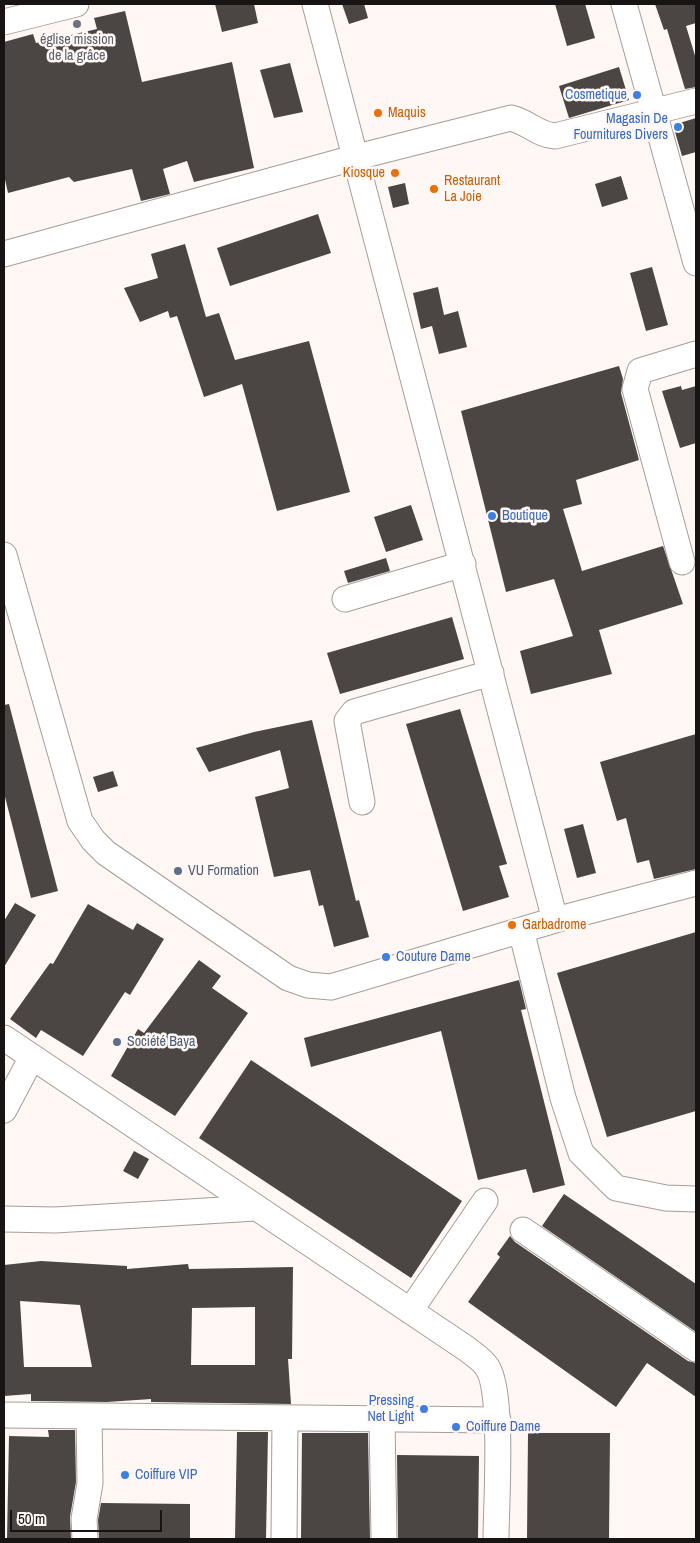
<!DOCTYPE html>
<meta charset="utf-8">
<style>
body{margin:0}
#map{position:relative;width:700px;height:1543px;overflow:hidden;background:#fff7f4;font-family:"Archivo Narrow",sans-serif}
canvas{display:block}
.frame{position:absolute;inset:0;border:5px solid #171413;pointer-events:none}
.scale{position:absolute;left:10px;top:1510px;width:152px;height:22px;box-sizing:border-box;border:2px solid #171413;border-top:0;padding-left:6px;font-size:15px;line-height:18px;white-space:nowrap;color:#171413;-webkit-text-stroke:4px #fff7f4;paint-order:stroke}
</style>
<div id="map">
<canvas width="700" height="1543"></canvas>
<div class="frame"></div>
<div class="scale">50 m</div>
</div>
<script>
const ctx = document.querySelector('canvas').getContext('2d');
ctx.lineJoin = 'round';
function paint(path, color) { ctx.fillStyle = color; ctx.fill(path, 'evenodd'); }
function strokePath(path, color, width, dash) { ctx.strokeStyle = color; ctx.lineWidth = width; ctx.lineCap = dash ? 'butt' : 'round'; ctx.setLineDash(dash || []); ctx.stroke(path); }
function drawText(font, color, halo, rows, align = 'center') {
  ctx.font = font + ' "Archivo Narrow",sans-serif'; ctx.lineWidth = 5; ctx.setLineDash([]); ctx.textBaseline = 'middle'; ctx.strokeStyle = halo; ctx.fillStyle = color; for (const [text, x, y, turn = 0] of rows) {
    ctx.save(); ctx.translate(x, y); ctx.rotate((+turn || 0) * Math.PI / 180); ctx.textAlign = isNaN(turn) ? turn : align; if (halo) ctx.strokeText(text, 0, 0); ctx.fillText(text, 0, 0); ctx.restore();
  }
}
const building = new Path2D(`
 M215,4h39l4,19 -36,9z
 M342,4h22l4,14 -19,6z
 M555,4h30l10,34 -28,8z
 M655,4h41v19l-10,3 10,33v28l-11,2 -18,-60 -3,1z
 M125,11l17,71 90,-20 22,106 -60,14 -7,-21 -24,8 7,25 -29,7 -9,-32 -58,13 -5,-5 -61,16 -4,-18v-133l29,-8 3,9 61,-14 -3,-11z
 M290,63l13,49 -29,6 -14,-48z
 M619,67l10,33 -60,18 -10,-32z
 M696,118v34l-14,4 -9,-31z
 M621,176l7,23 -26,8 -7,-23z
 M405,183l4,21 -16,4 -5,-21z
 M318,214l13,39 -101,33 -13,-38z
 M185,244l21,73 13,-4 16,47 74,-19 41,151 -73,19 -35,-127 -38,13 -27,-81 -7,2 -2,-7 -28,11 -16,-34 34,-10 -7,-24z
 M652,267l16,58 -22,6 -16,-58z
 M438,287l6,28 14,-4 9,36 -28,7 -7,-28 -11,3 -8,-36z
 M619,366l4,13 -2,14 18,67 -63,20 6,24 -19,5 19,62 81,-25 20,58 -84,26 13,44 -81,20 -11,-43 53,-15 -19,-57 -48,13 -45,-181z
 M681,386l1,4 14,-4v57l-16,5 -18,-57z
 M411,505l12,35 -37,12 -12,-35z
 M386,558l4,13 -42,12 -4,-12z
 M452,617l12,42 -124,35 -13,-41z
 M9,704l49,187 -27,7 -27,-105v-88z
 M460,709l47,155 -8,2 10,31 -46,14 -57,-187z
 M312,720l44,181 3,-1 10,37 -35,10 -11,-42 -4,1 -9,-36 -36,7 -19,-80 34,-9 -9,-38 -71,22 -13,-24 58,-16z
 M696,734v135l-42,10 -5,-19 -12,3 -11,-45 -9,3 -17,-59z
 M113,771l5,15 -20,6 -5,-15z
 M583,824l13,49 -19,5 -13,-49z
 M15,903l21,12 -32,52v-46z
 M88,904l45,26 4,-7 27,16 -34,56 -5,-3 -42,64 -42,-26 -5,8 -26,-19 40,-56 3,1z
 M696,932v179l-89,26 -50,-164z
 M199,960l22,16 -9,12 36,25 -73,103 -64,-40 27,-47 6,4z
 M519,980l7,29 -5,1 44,175 -32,8 -7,-24 -48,11 -37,-149 -130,36 -7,-29z
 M251,1060l211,141 -51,77 -212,-140z
 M134,1151l15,8 -11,20 -15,-8z
 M564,1194l132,90v48l-154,-106z
 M510,1236l5,6 173,119 8,2v34l-49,-34 -31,44 -148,-105 32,-45 -3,-3z
 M41,1261l86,5v3l61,-5 1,5 104,-2 -1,92h-4l3,45 -140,-2v-3l-44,3 -76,-1v-7l-27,2v-131zM20,1301l60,4 12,62h-68zM255,1307v58h-64l1,-57z
 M48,1430h27l1,52 -6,35 1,21 -64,1 2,-103 40,1z
 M237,1432h31l-2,107h-31z
 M302,1433h66l2,106h-69z
 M528,1433h82l-1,106h-82z
 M397,1455l82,1 -1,83h-80z
 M101,1503l89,1v35l-91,-1 -1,-18z`);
const minor = new Path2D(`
 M315,4l240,916
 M624,4l72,259
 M4,22l72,-18
 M4,254l353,-97 154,-39c17,4 27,17 44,18l141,-35
 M4,555l76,266 13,19 13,13 182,125 20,7 23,2 224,-67 141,-37
 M682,562l-47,-173 5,-18 56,-17
 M345,599l118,-35
 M362,802l-15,-81 7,-9 137,-39
 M521,930l42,168 18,55 35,35 50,10 30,1
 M4,1038l463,311c6,5 16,11 20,18 17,24 9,139 9,172
 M4,1110l28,-53
 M4,1219l51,1 201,-12
 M523,1230l173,119
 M410,1311l75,-110
 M4,1415l494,5
 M382,1419l2,120
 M85,1539l-1,-20 6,-36 -1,-67
 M284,1539l1,-121`);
const markers = [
 [77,24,5,"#6b7280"],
 [637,95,5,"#3f7fe0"],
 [378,113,5,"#e8710a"],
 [678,127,5,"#3f7fe0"],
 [395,173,5,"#e8710a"],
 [434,189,5,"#e8710a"],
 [492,516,5,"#3f7fe0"],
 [178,871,5,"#5c6f8a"],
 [512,925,5,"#e8710a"],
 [386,957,5,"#3f7fe0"],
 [117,1042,5,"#5c6f8a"],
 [424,1409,5,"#3f7fe0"],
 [456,1427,5,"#3f7fe0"],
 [125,1475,5,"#3f7fe0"]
];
const worshipNames = [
 ["église mission",77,40],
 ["de la grâce",77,56]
];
const shopNames = [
 ["Cosmetique",627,95,"right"],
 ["Magasin De",668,119,"right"],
 ["Fournitures Divers",668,135,"right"],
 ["Boutique",502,516],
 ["Couture Dame",396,957],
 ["Pressing",414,1401,"right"],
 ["Net Light",414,1417,"right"],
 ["Coiffure Dame",466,1427],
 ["Coiffure VIP",135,1475]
];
const foodNames = [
 ["Maquis",388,113],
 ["Kiosque",385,173,"right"],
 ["Restaurant",444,181],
 ["La Joie",444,197],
 ["Garbadrome",522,925]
];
const serviceNames = [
 ["VU Formation",188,871],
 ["Société Baya",127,1042]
];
paint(building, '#4b4543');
strokePath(minor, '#a59d9a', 27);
strokePath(minor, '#fff', 25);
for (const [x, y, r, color] of markers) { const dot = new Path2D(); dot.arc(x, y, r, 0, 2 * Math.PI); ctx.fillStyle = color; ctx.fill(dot); strokePath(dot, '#fff7f4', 2); }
drawText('14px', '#5b616d', '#fff7f4', worshipNames);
drawText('14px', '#366cbe', '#fff7f4', shopNames, 'left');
drawText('14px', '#c56008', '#fff7f4', foodNames, 'left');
drawText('14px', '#4e5e75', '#fff7f4', serviceNames, 'left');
</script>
